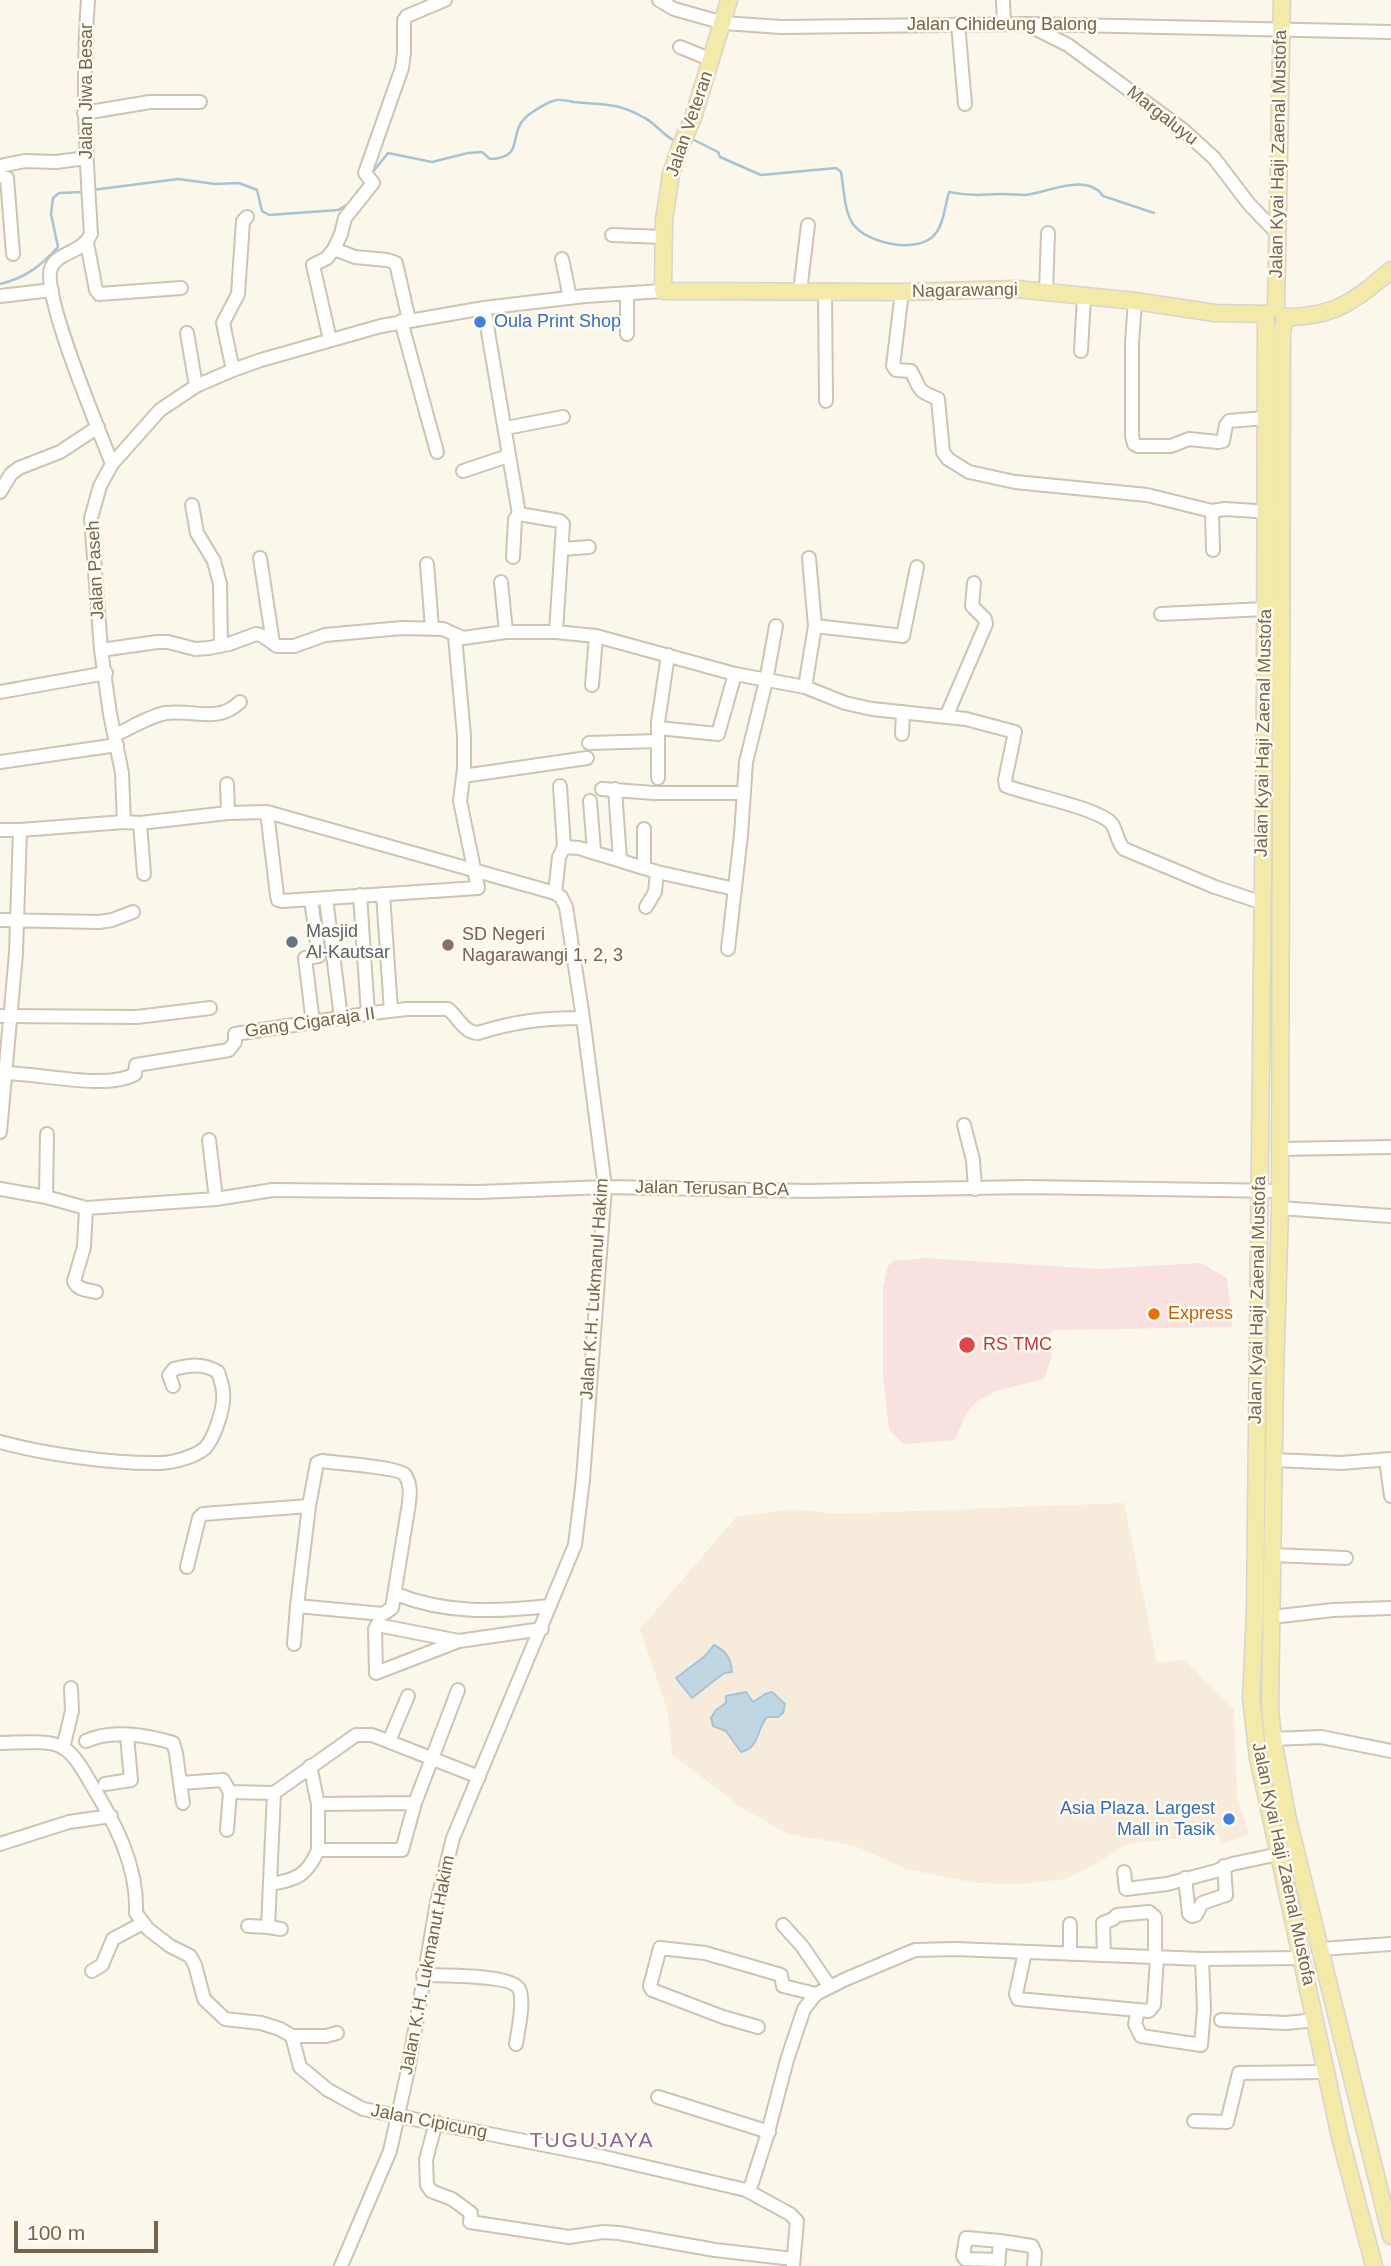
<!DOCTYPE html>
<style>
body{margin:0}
#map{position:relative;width:1391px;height:2266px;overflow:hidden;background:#fbf8eb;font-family:Arial,sans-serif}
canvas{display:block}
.scale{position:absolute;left:14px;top:2221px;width:144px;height:32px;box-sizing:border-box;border:4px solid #74654f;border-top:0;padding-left:9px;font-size:21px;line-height:24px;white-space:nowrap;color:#74654f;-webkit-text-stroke:5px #fefcf1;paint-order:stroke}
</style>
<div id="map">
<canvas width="1391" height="2266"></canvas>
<div class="scale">100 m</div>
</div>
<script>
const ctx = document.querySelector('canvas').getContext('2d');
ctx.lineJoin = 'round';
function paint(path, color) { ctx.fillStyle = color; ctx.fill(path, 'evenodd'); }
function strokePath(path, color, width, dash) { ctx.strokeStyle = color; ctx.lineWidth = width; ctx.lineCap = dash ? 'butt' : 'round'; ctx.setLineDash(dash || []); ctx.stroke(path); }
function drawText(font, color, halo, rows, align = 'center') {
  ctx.font = font + ' Arial,sans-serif'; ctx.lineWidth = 5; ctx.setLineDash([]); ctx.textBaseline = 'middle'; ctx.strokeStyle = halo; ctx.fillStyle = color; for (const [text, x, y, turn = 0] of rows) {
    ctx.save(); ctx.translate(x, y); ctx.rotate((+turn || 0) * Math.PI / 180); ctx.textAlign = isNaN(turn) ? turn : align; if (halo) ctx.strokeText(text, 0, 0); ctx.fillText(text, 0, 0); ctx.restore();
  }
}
const commercial = new Path2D(`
 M1124,1503l33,159 27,-2 50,49 3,87 12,38 -27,10 -5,-10 -90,10 -35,22 -27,13 -42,5 -47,-1 -70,-14 -53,-24 -65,-11 -49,-28 -67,-52 -5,-45 -27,-80 96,-112 55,-8 47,5z`);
const medical = new Path2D(`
 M926,1258l172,11 103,-6 26,15 5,49 -178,3 -5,4 3,22 -8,23 -48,12 -20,11 -10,12 -11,26 -51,4 -15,-14 -6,-56v-87l5,-21 5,-5z`);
const water = new Path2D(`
 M714,1645c12,6 17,13 18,27l-8,1 -32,25 -16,-20 29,-22z
 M746,1692l7,10 12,-8 7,-2 13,12 -2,9 -5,4h-11c-11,12 -7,31 -26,35l-15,-21 -13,-5 -2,-8 5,-8 10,-7v-7z`);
const stream = new Path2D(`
 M692,139l26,13 2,5 41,18 75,-7 5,4c3,16 3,39 12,52 14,20 67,31 83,9 8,-10 9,-28 13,-41 18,4 35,3 54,2 8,0 15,1 22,1 22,-2 62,-23 78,1l51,17
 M372,173l16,-20 44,9 36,-9 14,-1 8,7c35,-1 18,-24 35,-41 5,-5 21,-15 28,-17 7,-3 14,0 21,1 29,3 42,0 69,15 11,5 18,16 30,23
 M92,190l86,-11 37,5 24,-1 18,7 5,21 7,4 69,-5 12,-7
 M0,284c25,-6 41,-18 58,-37l-7,-33 2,-16 6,-5 26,-1`);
const minor = new Path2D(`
 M88,0c-6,79 -2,156 3,234 -9,20 -33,17 -40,34 -10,26 49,164 61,196
 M659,0l15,9 50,14 57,4 246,-3 364,8
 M1003,0l1,24
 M958,24l7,80
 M1030,26l38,19 114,84 32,29 35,46 27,28
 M680,47l32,13
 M84,113l66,-11h50
 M0,166l25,-5 31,1 30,-4
 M0,176l7,2 6,76
 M612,235l51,2
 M87,243l9,47 3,4 82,-6
 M334,249l21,8 32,3 9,3 13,57
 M562,259l8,39
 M800,291l8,-66
 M825,291l1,110
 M902,292l-9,74 3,4 15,1c11,21 5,18 27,28l5,53 5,7 21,13 46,10 132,13 65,16 13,-2 46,3
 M1046,292l2,-59
 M627,294v40
 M0,296l52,-6
 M1135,301l-3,42v93l2,8 4,2h33l18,-7 29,3 5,-1 3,-16 3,-4 36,-3
 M484,308l35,206 41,7 3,3 -7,108
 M401,321l36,131
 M187,333l9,53
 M330,340l-17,-75 14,-7 7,-9 7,-15 4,-16 28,-35 -8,-10 37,-105 2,-15v-33l3,-4 38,-16
 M1081,351l3,-55
 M233,370l-10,-47 15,-29 5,-73 4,-4
 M506,428l57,-11
 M463,471l45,-15
 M0,492l11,-18 8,-6 41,-16 38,-25
 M192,505l5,28 17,28 6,23 1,62
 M1212,511l1,39
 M562,549l27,-2
 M513,557l2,-38 4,-5
 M260,558l13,85
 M427,564l5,64
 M501,582l5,50
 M1161,614l104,-5
 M815,626l88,10 14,-69
 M101,650l56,-8h11l27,7 14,-1 20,-4 27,-10 7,2 14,10h17l31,-11 77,-7 41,1 20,9 43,-6h50l40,4 139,38 70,13 40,16 27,6 94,10 49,13 -10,48 1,6c23,9 93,22 106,38 5,8 5,18 12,25l91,38 48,16
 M592,685l4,-49
 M805,687l10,-61 -6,-68
 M0,692l106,-19
 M946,717l40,-93 -1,-5 -13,-13 2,-23
 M658,728l60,6 17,-60
 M902,734l1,-22
 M115,735c16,-7 34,-19 51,-22 28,-4 51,11 74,-11
 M589,743l69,-2
 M0,762l117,-17
 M463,776l124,-18
 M658,778v-56l10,-67
 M227,784l1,29
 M602,789l52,4h90
 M615,789l5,71
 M590,801l4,50
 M267,812l10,83 1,5 4,1 196,-13 -18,-87 4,-32v-33l-9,-100
 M124,822l16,1 88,-10 39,-1 288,81 6,4 5,10 17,111 22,169 -22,292 -8,66 -122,293 -16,64 -29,168 -18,81 -49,115
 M140,823l4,51
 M644,829v39
 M0,830h20
 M564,847l15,1 78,24 78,17
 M555,893l4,-36 5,-10 -4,-61
 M383,894l8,117
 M360,895l8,119
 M326,898l15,120
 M311,900l8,56 -14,2 8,65
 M646,907l9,-15 2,-20
 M0,920l99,2 13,-2 21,-8
 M728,949l13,-114 5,-73 20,-81 10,-55
 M0,1016l137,1 73,-9
 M0,1073c36,-1 105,18 135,1l1,-9 93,-15 6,-8v-8l137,-21 35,-4h41c10,8 16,24 30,24 38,-12 66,-15 105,-15
 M964,1125l9,35 2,29
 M0,1132l16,-179 4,-123 104,-8 -2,-49 -12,-59 -9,-64 -10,-132 9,-32 12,-22 48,-54 36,-24 37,-16 28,-10 120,-34 103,-18 101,-12 78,-5
 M209,1140l7,59
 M1280,1149l111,-2
 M0,1189l46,8 40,11 130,-9 57,-9 206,2 126,-5 203,4 218,-4 254,4
 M46,1197l1,-63
 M86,1208l-2,39 -10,34c3,9 14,9 22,11
 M1280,1208l110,8
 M0,1442c44,12 113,22 159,21 13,0 36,-6 46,-15 9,-9 20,-41 18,-55 0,-7 -3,-14 -5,-21 -14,-9 -28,-7 -44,-3l-5,6 4,11
 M1274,1460l67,3 50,-4
 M1386,1460l5,36
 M1272,1555l74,3
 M187,1567l12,-49 4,-4 106,-8
 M396,1594c50,20 100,18 153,12
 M1271,1617l62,-7 58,-2
 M459,1641l-83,32 -1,-44 2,-4 82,16 83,-12
 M294,1644l3,-38 86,8 9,-6 17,-105c1,-10 2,-19 -4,-28 -6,-8 -69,-12 -83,-14l-5,2 -8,43 -12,100
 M1273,1739l48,-2 70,14
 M86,1741c25,-12 61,-6 87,2l3,10 4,30 43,-3 7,12
 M389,1741l19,-45
 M0,1743c17,0 50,-4 64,5 13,9 21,26 29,39 23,38 45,80 43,126l12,16 22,17 20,10 5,9 9,34 21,20 36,4 19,6 12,7 8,31 28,23 35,19 237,47 146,34 44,24 7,7 -4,45
 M63,1748l9,-37 -1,-23
 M310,1766l8,38v46h84l13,-47 43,-113
 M180,1783l3,20
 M105,1784l26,-4 -4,-44
 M274,1793l-6,134 13,2
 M318,1804l97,-1
 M227,1830l3,-38 44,1 82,-58h16l107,42
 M0,1844l69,-22 42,-6
 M1124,1872l2,17 41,-5 49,-13 16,-7 47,-10
 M1185,1878l4,36 3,2 4,-1 6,-12 24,-8 -2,-29
 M270,1884c26,-4 37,-8 48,-34
 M783,1925l19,21 28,41
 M248,1926l20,1
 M1321,1949l70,-5
 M1025,1952l-9,42 2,5 131,12 5,-6 3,-48
 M1070,1954v-30
 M1104,1954l-1,-31 10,-4 4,-4 32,-3 6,5v40
 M92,1971l10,-6 11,-26 30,-16
 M423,1975c18,1 88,-1 96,14 6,12 -1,41 -3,55
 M1138,2010l-3,14 6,12 60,9 3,-36 -2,-50
 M1221,2020l65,3 30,-3
 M758,2027l-35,-10 -71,-27 -2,-4 10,-38 45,5 76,22 2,11 33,8
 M292,2036h34l11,-3
 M658,2097l111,35
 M1194,2121l33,1 12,-49 87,-1
 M436,2122l-10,38 1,25 4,6 21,8 19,14 -1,9 99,15 34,-5 16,1 96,17 78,9
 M749,2192l18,-56 20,-76 17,-51 12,-15 30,-15 69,-29 41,-1 246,10 101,-1
 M999,2260l-34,-1 -2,-3 3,-18 34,3
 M998,2266l2,-25 32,5 3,7 -1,13`);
const major = new Path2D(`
 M729,0l-36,118 -13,29 -9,27 -7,46 -1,71 239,1 115,-3 118,12 80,12 52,1
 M1276,308l6,-308
 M1285,317l-3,16 -2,875 -5,169 -5,331 3,31 14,76 104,421
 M1285,317c50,0 69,-16 106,-47
 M1266,320l-1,365 -10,928 -4,85 7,60 82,379 34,129`);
const markers = [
 [480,322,7,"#3f7fe0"],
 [292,942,7,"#6b7280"],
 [448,945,7,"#8d6e63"],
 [1154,1314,7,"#e8710a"],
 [967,1345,9,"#e0444e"],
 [1229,1819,7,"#3f7fe0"]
];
const streetNames = [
 ["Jalan Cihideung Balong",1002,25],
 ["Jalan Jiwa Besar",87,91,-90],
 ["Margaluyu",1162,116,38],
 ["Jalan Veteran",690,124,-71],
 ["Jalan Kyai Haji Zaenal Mustofa",1279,154,-89],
 ["Nagarawangi",965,291,-1],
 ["Jalan Paseh",96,570,-93],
 ["Jalan Kyai Haji Zaenal Mustofa",1264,733,-89],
 ["Gang Cigaraja II",310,1023,-8],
 ["Jalan Terusan BCA",712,1189,1],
 ["Jalan K.H. Lukmanul Hakim",595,1289,-86],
 ["Jalan Kyai Haji Zaenal Mustofa",1258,1300,-89],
 ["Jalan Kyai Haji Zaenal Mustofa",1283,1864,78],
 ["Jalan K.H. Lukmanut Hakim",428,1965,-79],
 ["Jalan Cipicung",429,2122,11]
];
const shopNames = [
 ["Oula Print Shop",494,322],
 ["Asia Plaza. Largest",1215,1809,"right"],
 ["Mall in Tasik",1215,1830,"right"]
];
const worshipNames = [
 ["Masjid",306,932],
 ["Al-Kautsar",306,953]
];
const educationNames = [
 ["SD Negeri",462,935],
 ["Nagarawangi 1, 2, 3",462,956]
];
const foodNames = [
 ["Express",1168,1314]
];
const healthNames = [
 ["RS TMC",983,1345]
];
const quarterNames = [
 ["TUGUJAYA",592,2141]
];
paint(commercial, '#f7ebdc');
paint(medical, '#f8e1df');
paint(water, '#c0d6e3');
strokePath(water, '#a7c3d4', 2);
strokePath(stream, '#a7c3d4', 2.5);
strokePath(minor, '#cdc4b1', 16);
strokePath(major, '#d8d4ce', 19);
strokePath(minor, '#fff', 12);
strokePath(major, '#f3e9a9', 16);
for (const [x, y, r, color] of markers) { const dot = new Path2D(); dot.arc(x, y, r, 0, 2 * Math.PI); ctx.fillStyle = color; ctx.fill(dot); strokePath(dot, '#fefcf1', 2.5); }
drawText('18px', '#74654f', '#fefcf1', streetNames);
drawText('18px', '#366cbe', '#fefcf1', shopNames, 'left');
drawText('18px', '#5b616d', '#fefcf1', worshipNames, 'left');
drawText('18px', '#785e54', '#fefcf1', educationNames, 'left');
drawText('18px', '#c56008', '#fefcf1', foodNames, 'left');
drawText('18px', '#be3a42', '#fefcf1', healthNames, 'left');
ctx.letterSpacing = '2px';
drawText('21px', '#8c678f', '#fefcf1', quarterNames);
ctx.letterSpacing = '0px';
</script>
